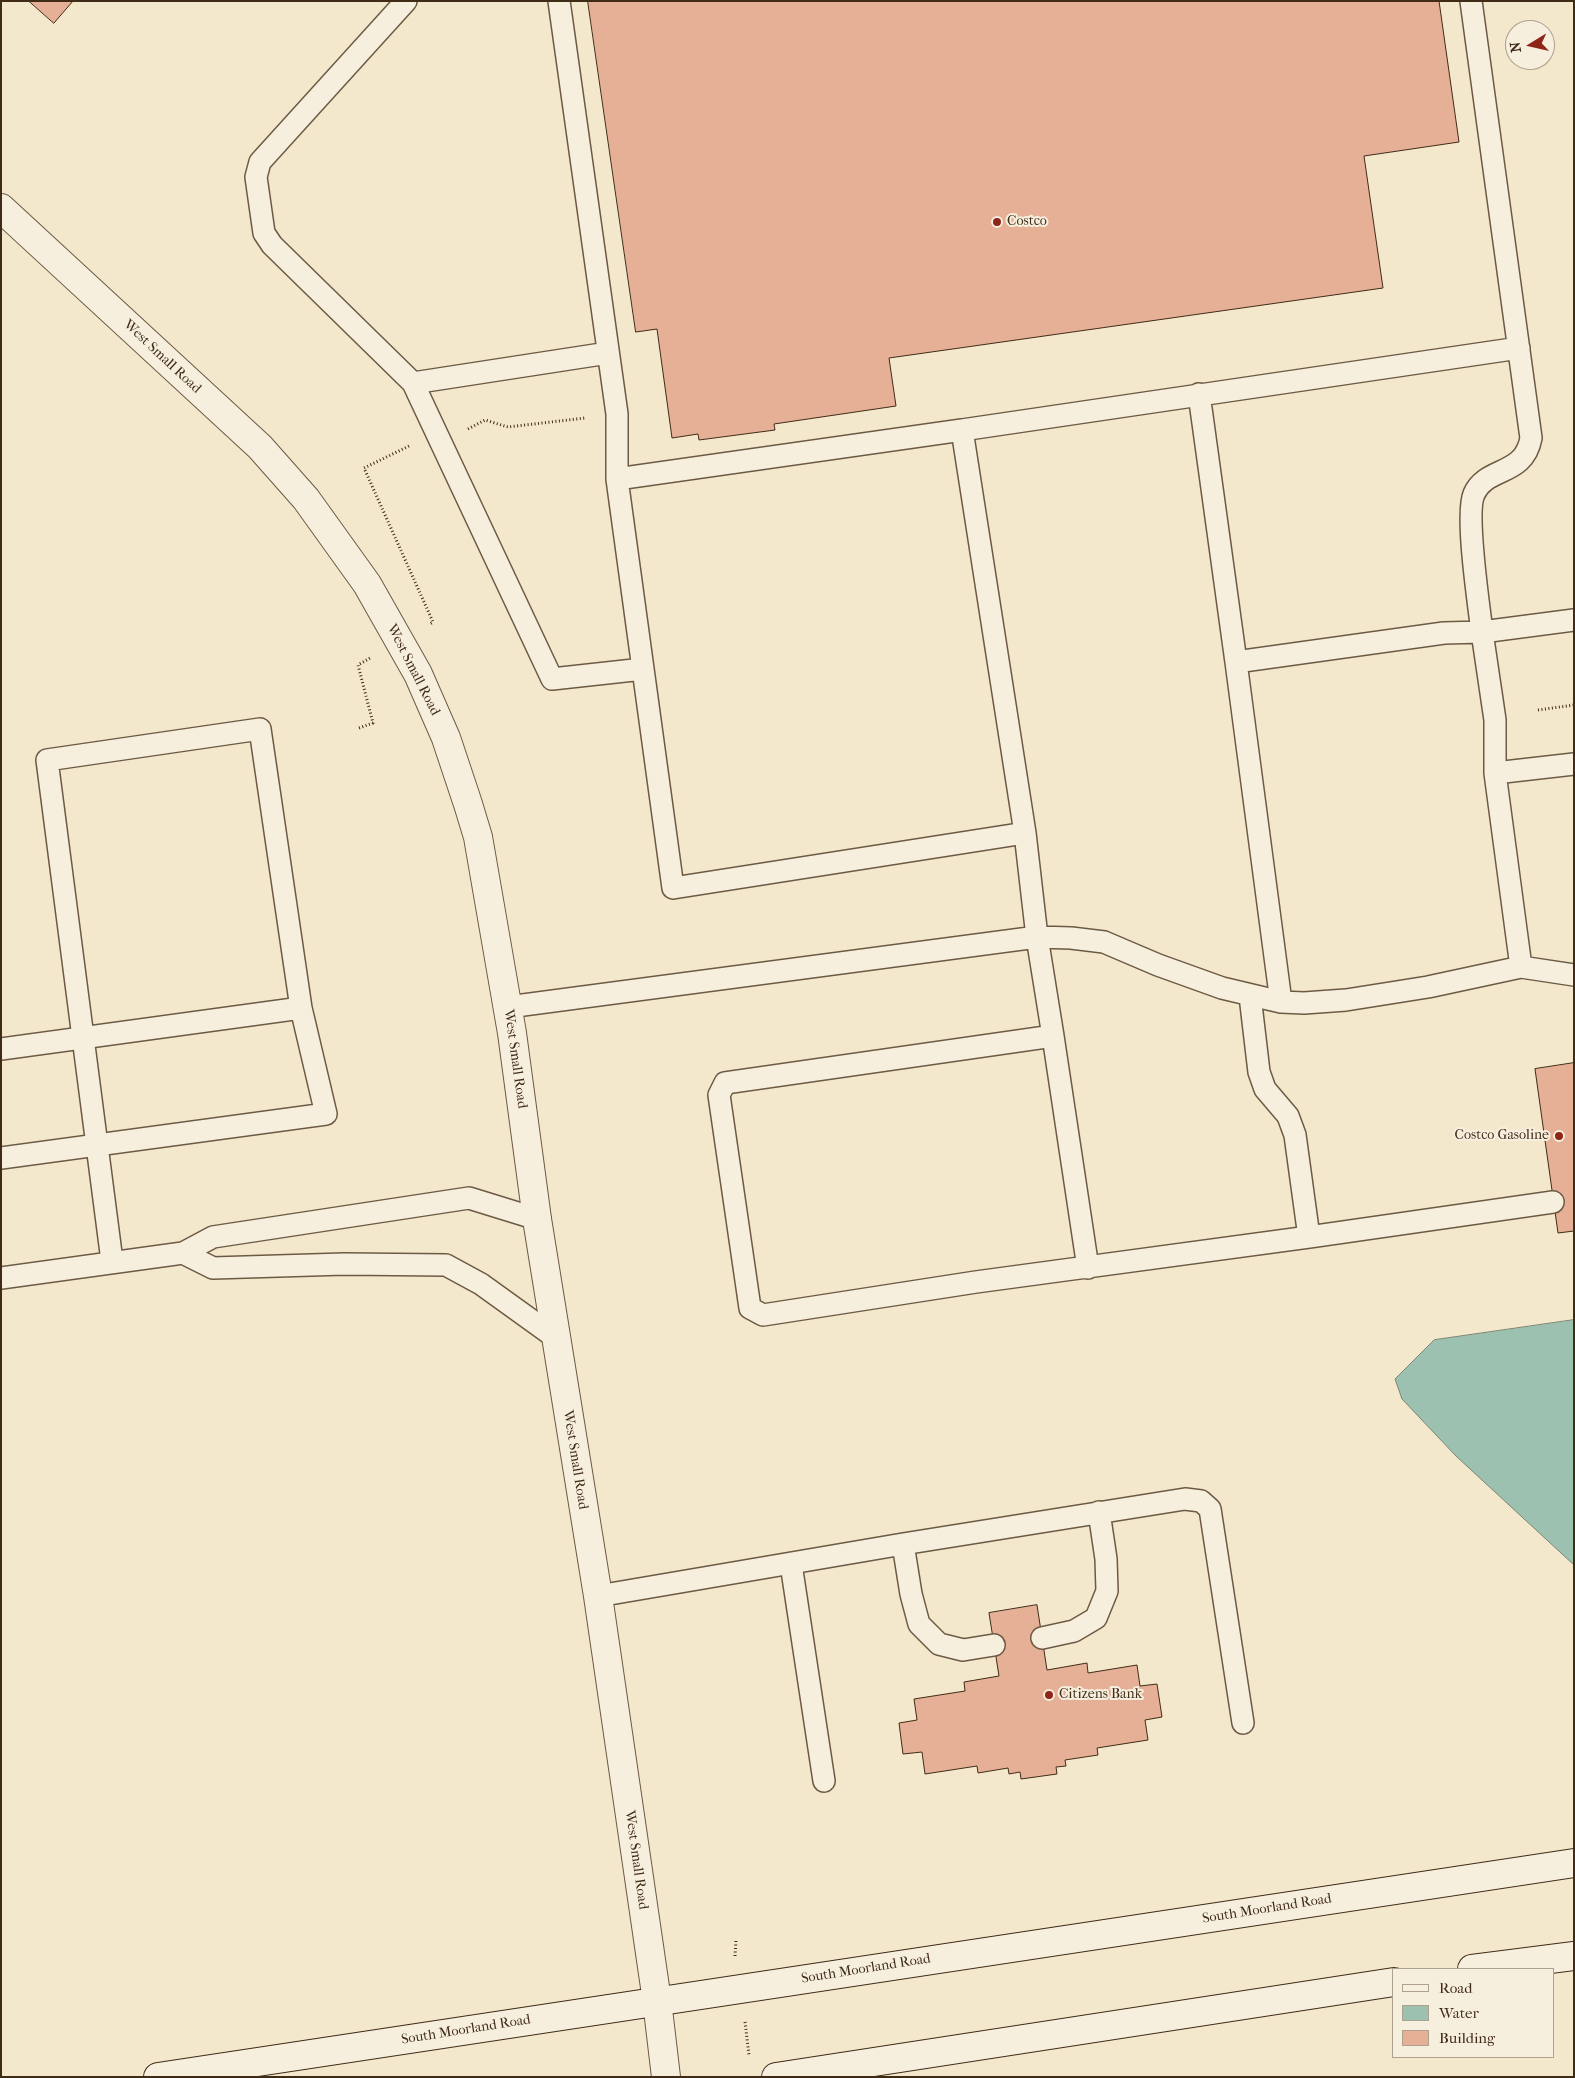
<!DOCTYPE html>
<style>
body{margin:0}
#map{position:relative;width:1575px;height:2078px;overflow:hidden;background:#f3e7cc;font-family:"IM FELL French Canon",serif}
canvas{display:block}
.frame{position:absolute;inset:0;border:2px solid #402b17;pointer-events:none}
.legend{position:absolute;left:1392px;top:1968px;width:162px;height:90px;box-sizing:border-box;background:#f7efde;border:1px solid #aea18e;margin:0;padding:6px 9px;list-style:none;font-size:15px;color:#402b17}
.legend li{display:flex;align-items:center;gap:10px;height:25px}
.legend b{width:25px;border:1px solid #aea18e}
.north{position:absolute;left:1505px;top:20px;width:50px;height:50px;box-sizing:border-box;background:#f7efde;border:1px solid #aea18e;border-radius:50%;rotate:261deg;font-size:14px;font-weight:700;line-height:20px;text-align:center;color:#402b17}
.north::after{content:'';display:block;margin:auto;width:18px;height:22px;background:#8f2418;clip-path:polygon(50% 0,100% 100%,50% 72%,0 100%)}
</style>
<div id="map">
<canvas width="1575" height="2078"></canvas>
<div class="frame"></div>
<ul class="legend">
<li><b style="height:6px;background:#f7efde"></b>Road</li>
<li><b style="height:14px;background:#9dc1b1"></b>Water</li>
<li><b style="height:14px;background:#e5b095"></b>Building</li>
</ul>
<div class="north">N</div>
</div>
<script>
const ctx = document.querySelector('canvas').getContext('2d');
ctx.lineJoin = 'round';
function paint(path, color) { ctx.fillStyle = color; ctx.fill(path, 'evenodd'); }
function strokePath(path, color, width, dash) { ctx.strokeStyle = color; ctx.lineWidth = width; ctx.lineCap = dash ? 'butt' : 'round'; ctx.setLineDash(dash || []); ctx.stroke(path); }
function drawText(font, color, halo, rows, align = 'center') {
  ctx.font = font + ' "IM FELL French Canon",serif'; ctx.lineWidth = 4; ctx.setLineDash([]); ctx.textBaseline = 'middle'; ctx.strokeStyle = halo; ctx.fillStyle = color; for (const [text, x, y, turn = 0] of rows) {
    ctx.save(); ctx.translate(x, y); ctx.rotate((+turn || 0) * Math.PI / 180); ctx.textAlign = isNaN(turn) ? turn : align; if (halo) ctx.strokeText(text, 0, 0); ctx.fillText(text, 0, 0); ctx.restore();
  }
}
const water = new Path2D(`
 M1574,1320v245l-118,-109 -54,-57 -7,-20 39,-39z`);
const building = new Path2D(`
 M29,1h44l-19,22z
 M588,1h851l20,141 -95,14 19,132 -494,70 7,48 -122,18 1,6 -76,10 -1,-6 -26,4 -15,-109 -21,3z
 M1574,1063v168l-16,2 -23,-164z
 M1037,1605l10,65 40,-7 1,10 49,-8 3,21 17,-2 5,33 -17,3 3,20 -51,8 1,7 -33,5 1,6 -10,1 1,7 -36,5 -1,-7 -11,2 -1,-6 -30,5 -1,-7 -52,8 -3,-22 -19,2 -4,-31 18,-3 -3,-21 51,-8 -1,-9 35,-6 -10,-63z`);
const path = new Path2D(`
 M468,429l17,-9 23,7 77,-9
 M409,446l-45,22 69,154 -3,2
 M1538,710l36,-5
 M359,728l14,-5 -15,-58 12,-7
 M735,1956l1,-16
 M745,2022l4,33`);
const service = new Path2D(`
 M406,1l-146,161 -4,15 8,56 8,12 141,138 139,296 91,-10
 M559,1l58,413v65l345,-49 63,403 12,104 16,99 -328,47 -6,12 31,213 13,7 213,-33 333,-45 -14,-102 -7,-19 -23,-27 -6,-17 -9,-76
 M413,383l195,-30
 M1199,394l37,268
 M962,430l557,-82
 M617,479l56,409 352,-55
 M1495,773l79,-9
 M1521,967l53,8
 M1281,1002l-45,-340 208,-29 38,-1c-3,-26 -17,-118 -8,-138 12,-28 50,-17 57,-56l-60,-437
 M508,1007l529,-70 34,1 33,4 54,23 64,23 59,14 23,1 42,-3 82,-13 93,-20 -26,-194v-53l-13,-88 92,-12
 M1053,1036l35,232
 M1,1049l300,-41 -41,-279 -213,31 65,501
 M1,1158l325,-44 -25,-106
 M1309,1237l244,-35
 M183,1253l30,15 131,-4 102,1 35,19 75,54
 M1,1278l182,-25 30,-16 256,-39 68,21
 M903,1544l8,50 8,30 20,20 24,6 31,-5
 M791,1564l33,217
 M598,1596l305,-52 282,-45 16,2 9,8 33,214
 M1042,1638l32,-7 22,-13 11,-27 -1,-32 -7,-47`);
const minor = new Path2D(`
 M1,208l259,239 46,52 61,85 51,90 28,64 22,66 10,33 34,196 25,186 61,377 59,405 9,76`);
const secondary = new Path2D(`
 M1472,1969l102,-13
 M158,2077l1416,-214
 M776,2077l618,-95`);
const markers = [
 [997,222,5,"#8f2418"],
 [1559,1136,5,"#8f2418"],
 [1049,1695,5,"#8f2418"]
];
const poiNames = [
 ["Costco",1007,222],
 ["Costco Gasoline",1549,1136,"right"],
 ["Citizens Bank",1059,1695]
];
const streetNames = [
 ["West Small Road",162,357,43],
 ["West Small Road",413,670,63],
 ["West Small Road",515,1059,82],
 ["West Small Road",575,1460,81],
 ["West Small Road",636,1860,82],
 ["South Moorland Road",1267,1909,-9],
 ["South Moorland Road",866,1969,-9],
 ["South Moorland Road",466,2030,-9]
];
paint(water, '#9dc1b1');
strokePath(water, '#788573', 1);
paint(building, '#e5b095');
strokePath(building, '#402b17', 1);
strokePath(service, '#6d5a44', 24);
strokePath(minor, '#6d5a44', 30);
strokePath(secondary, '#402b17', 30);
strokePath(path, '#402b17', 3, [1, 2.5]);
strokePath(service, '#f7efde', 21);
strokePath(minor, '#f7efde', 28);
strokePath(secondary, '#f7efde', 28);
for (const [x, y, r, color] of markers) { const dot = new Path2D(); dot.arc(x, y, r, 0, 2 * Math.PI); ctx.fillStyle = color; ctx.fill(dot); strokePath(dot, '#f7efde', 2); }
drawText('14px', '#402b17', '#f7efde', poiNames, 'left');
drawText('14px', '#402b17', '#f7efde', streetNames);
</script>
